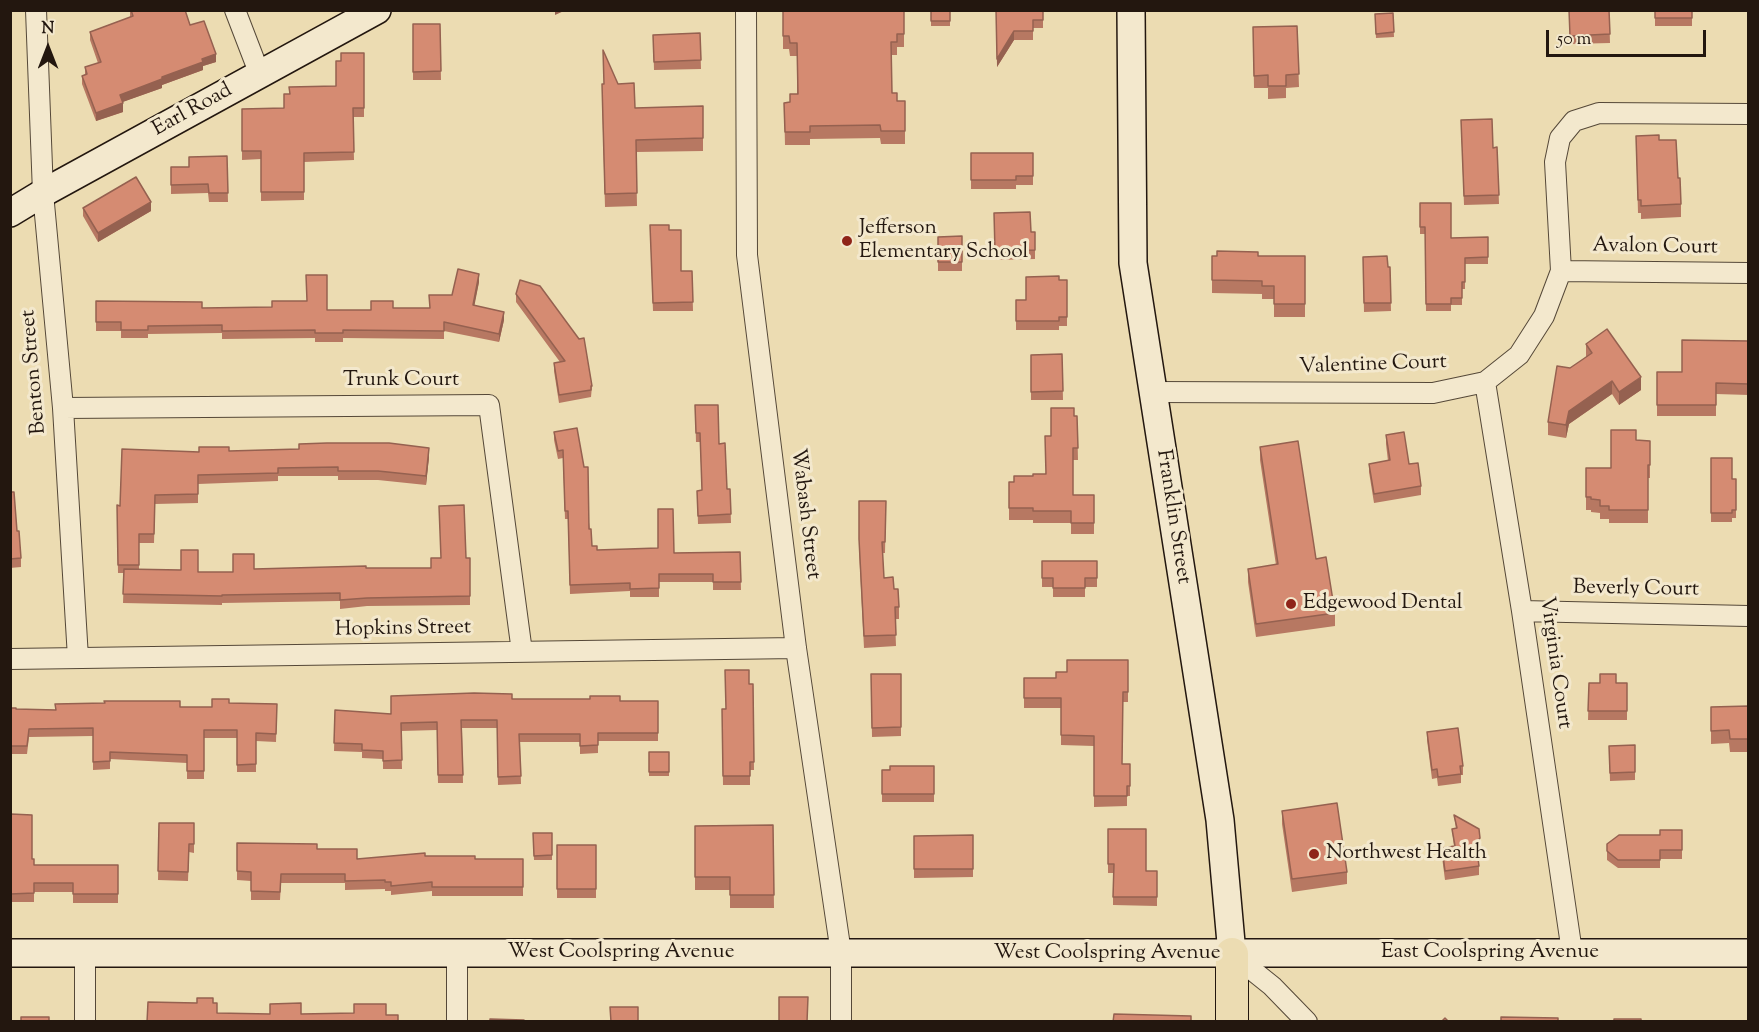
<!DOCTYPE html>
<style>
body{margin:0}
#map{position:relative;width:1759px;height:1032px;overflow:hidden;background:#ecdcb2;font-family:"Sorts Mill Goudy",serif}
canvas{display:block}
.frame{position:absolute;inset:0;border:12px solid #23170f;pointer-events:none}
.north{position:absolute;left:18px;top:18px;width:60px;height:60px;-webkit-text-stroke:4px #f3e8cd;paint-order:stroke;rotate:0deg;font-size:16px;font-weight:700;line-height:24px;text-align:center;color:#23170f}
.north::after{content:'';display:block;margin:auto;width:21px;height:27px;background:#23170f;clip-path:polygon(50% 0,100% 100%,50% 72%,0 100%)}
.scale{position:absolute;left:1546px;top:30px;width:160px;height:27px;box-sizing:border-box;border:3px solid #23170f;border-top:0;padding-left:8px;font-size:18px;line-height:21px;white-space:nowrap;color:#23170f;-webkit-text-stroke:4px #f3e8cd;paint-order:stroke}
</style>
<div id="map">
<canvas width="1759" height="1032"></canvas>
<div class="frame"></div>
<div class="north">N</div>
<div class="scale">50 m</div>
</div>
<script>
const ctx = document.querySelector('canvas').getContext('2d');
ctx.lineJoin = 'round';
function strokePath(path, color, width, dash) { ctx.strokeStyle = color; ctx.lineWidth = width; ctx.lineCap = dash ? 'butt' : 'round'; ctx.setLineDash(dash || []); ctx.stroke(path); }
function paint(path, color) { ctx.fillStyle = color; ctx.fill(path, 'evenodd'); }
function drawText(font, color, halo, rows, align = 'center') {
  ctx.font = font + ' "Sorts Mill Goudy",serif'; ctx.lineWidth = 6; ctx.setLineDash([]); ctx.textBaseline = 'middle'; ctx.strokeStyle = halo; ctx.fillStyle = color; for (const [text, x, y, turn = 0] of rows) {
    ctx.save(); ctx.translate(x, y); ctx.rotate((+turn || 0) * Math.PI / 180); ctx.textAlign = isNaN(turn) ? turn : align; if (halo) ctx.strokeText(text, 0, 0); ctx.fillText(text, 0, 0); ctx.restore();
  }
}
const street = new Path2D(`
 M36,10l7,183 20,215 15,250
 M235,10l25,65
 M746,10l1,245 49,393 45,305v69
 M1561,271l187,2
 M1485,382l37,229 50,341
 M1153,392l280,1 52,-11 34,-27 25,-39 17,-45 -6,-109 5,-24 14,-17 25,-8 149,1
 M63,408l426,-3 33,247
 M1522,611l226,5
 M10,659l786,-11
 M457,953v69
 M1232,954l40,32 35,36
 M85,1022v-70`);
const secondary = new Path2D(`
 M1131,10l2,253 87,557 12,134
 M10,213l33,-20 334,-183
 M10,953h1738`);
const primary = new Path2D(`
 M1232,954v68`);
const wall = new Path2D(`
 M130,10h55l5,15 26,37 -13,4v4l-41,15v3l-40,14 1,10 -27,9 -14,-37v-8l3,-1v-8l13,-4 -8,-23v-8l40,-15z
 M783,10h121v37h-7v8h-6l1,38 5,8h8v43h-24l-1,-6 -70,1v6h-25l-1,-42 6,-1 7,-8v-38h-7l-1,-7h-6z
 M931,10h19v16h-19z
 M996,10h47v18h-10v12h-19l-17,27z
 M1569,10h40l1,33 -40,1z
 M1655,10h37v16h-37z
 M1393,13l1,24 -18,1 -1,-24z
 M413,24h27l1,56h-28z
 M1297,26l2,61 -13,1v10l-18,1v-11h-14l-1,-61z
 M700,33l1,36 -47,1 -1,-35z
 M364,53v64h-11l1,43 -50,2v38l-43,1v-42l-19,1v-51l42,-1 5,-14 47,-8 5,-25z
 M618,84l17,24 68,-2v45l-67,1 1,54 -32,1 -3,-111z
 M1461,120l32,28 4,-1 2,57 -35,1z
 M1636,136l23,4 19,38 3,26v13l-40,2v-6h-3z
 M971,153h62v32h-17v4h-45z
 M227,156l1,46h-19l-1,-9 -37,1v-27h18z
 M1420,203l31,35 37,-1v27h-23v25h-3v16h-11v6h-25l-1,-77h-5z
 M83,208l68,3 -53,31 -15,-26z
 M994,213l37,19h4v27l-40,1z
 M650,225l19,5 12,41h11l1,40h-40z
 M962,236v35h-24v-34z
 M1212,256h93v61h-31v-18h-12v-5l-50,-1z
 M1363,257l25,10h2l1,44 -27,1z
 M1059,280h8v46h-8v4h-43v-30h10z
 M479,282l-5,23 30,15 -5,22 -55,-11v8l-101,-1v4h-28v-4l-93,1v-6l-74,1v4h-27v-7h-25v-30l106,7 125,2h44l22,-2h36l23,-13z
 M516,294l76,92 -1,11 -32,6 -5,-32v-8l6,-1 -44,-60z
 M1749,341v54l-33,-1v22h-59v-44h25z
 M1586,344l55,46 -22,15 -7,-11 -43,30 -3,14 -18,-3v-13l22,-54 16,-10z
 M1062,354l1,46h-32v-45z
 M695,405l24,39 8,45h3l1,34 -33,1 -1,-33 5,-1 -2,-48h-4z
 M1074,416h3l1,44h-5v35h21v39h-23v-11h-38v-3h-24v-38h5l19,-6 12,-2z
 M577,428l15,118 5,4 77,3 66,-1 1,38h-28v-8h-54v15h-29v-6l-60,3 -2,-75h-3l-2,-61 -5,1 -4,-19v-8z
 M1386,435l35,51v9l-47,8 -5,-31v-8l19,-3 -2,-17z
 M1636,440l14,1v37h-2v45h-39v-4h-9v-6l-9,-1v-2h-5v-42h25z
 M1260,447l56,112 19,54v13l-79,11 -8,-55v-13l28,-4 -16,-105z
 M299,449l130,8 -3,28 -48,-5h-40v-4h-60v5l-80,3v19l-43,1 -1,39h-15v27l59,2h35l21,-3 177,-1 35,-10h4v47l-103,1 -27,3v-8l-118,2v2l-99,-2 1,-30h-6l-1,-68 3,1 79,-54z
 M1711,458l21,21h4v39h-4v4h-21z
 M10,492l11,66v9l-11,1z
 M859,501h27l-1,52h-3l2,25 10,11 5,18v12h-4l1,27 -32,2 -5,-98z
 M1042,561h55v26h-12v10h-32v-10h-11z
 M1128,660v42h-5l-1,62h8v32h-3v10l-33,1v-61l-33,-1v-37h-37v-30h32l11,-6z
 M871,674h30v62l-29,1z
 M1589,683h38v37h-39z
 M749,684h4l1,86h-4v15h-27l-1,-76h4z
 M512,699l108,2h38v40h-60v12l-18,1v-12h-60l1,42 -23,1 -1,-57h-35l1,55h-25l-1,-53 -36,1 1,38h-19v-10l-21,-1v-6l-28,-1 1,-41 56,4z
 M229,703l48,1 -1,38 -20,-1v31h-19v-34h-33v41h-17v-16l-77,-4v10l-17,1v-34l-64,1 -2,17h-16l-1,33v-79l6,1 40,1 156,-3z
 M1749,706v46h-19l-1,-9 -18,1v-37z
 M1427,732l36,34v9h-2v8l-23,3 -1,-8 -5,1 -5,-39z
 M1635,745v35l-25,1 -1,-35z
 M649,752h20v24h-20z
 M934,766v36h-52v-32z
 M1282,811l65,61v12l-55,8 -10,-68z
 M1454,815l26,31 -3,4 2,16v9l-34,5 -3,-23v-9l12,-2 -2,-17h4z
 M159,823h35v30l-5,-1 -1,29 -30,-1z
 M773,825l1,83h-44v-18h-35v-64z
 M1108,829l38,42h11v35l-44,-1v-32h-5z
 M1682,830v29h-22v9h-42l-11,-8v-16l53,-9z
 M533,833h19v27h-18z
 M973,835v42l-59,1v-42z
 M10,843l22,16 2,6h84v38h-45v-11h-39v10h-24z
 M237,843l80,6 40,10 68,-3 50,3h48v37h-91v-5l-41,4v-4h-6v-2l-40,1v-7h-64l-1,17h-29v-19l-14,-1z
 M557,845h39v53h-39z`);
const shadedWall = new Path2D(`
 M555,10h11l-11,5z
 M1014,31v9l-17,27v-8z
 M216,54v8l-13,4v4l-41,15v3l-42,15v-8l82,-36z
 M123,103v9l-27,9v-8z
 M151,202v9l-53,31v-9z
 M479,274v8l-6,31v-8z
 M504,312v8l-5,22v-8z
 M1641,377v13l-22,15v-13z
 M1612,381v13l-43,30 -3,14v-13l3,-14z
 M429,448v9l-3,28v-9z
 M1480,838v8l-4,6v-9z`);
const building = new Path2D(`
 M131,10h54l5,15 14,-4 12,33 -14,5 1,3 -41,15v2l-42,16 3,8 -27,10 -14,-37 5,-2 -2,-7 16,-5 -11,-30 43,-16z
 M783,10h121v24h-7v8h-6l1,51h5v8h8v30h-24l-1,-6 -70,1v6h-25l-1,-29 6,-1v-8h8l-1,-51h-7l-1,-7h-6z
 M931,10h19v11h-19z
 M996,10h47v10h-10v11h-19l-17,28z
 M1569,10h40l1,24 -40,2z
 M1655,10h37v8h-37z
 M1393,13l1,19 -18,2 -1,-20z
 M413,24h27l1,47 -28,1z
 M1297,26l2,48 -13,1v11h-18v-11l-14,1 -1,-49z
 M700,33l1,27 -47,2 -1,-27z
 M603,50l15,34 16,-1 1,25 68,-2v32l-67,2 1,53 -32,1 -3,-110h2z
 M341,53h23v55h-11l1,44 -50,1v39h-43v-41h-19v-42l42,-1v-14h6l-1,-7 47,-1v-25h5z
 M1492,119l1,29 4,-1 2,48 -35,1 -3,-76z
 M1659,135v5h17l2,38h2l1,26 -40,2v-6h-3l-2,-64z
 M971,153h62v23h-17v4h-45z
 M227,156l1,37h-19l-1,-9 -37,1v-18h18v-10z
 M136,177l15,25 -53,31 -15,-25z
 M1420,203h31v35l37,-1v20l-23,1v24h-3v16h-11v6h-25l-1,-77h-5z
 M1030,212l1,20h4v18l-40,1 -1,-38z
 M650,225h19v5h12v41h11l1,31 -40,1z
 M962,236v26h-24v-25z
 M1217,251l41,1v4h47v48h-31v-18h-12v-5l-50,-1v-24h5z
 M1387,256l1,11h2l1,36h-27l-1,-46z
 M458,269l21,5 -6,31 31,7 -5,22 -55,-12v9l-101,-1v3h-28v-3l-93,1v-6l-74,1v4h-27v-8h-25v-21l106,1v6l70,-1v-6h35l-1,-26h21v35h44v-9h22v7h37l-1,-13h23z
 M1059,276v4h8v37h-8v4h-43v-21h10v-23z
 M520,280l20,6 39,53 5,-1 8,48h-1v4l-32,5 -5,-32 11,-2 -49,-67z
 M1607,329l34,48 -22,15 -7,-11 -43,30 -3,14 -18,-3 9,-56 13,2 22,-15 -6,-9z
 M1682,340l67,1v43l-33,-1v22h-59v-33h25z
 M1062,354l1,37 -32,1v-37z
 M695,405h23l1,39 6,-1 2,46h3l1,25 -33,2 -1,-25 5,-1 -2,-57h-4z
 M1051,408h23v8h3l1,32h-5v47h21v28h-23v-12h-38v-3h-24v-26h5v-6h19v-2h13l-1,-38h6z
 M577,428l7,39h4l1,62h2l1,17h5v4l61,-2v-39h15l1,44 66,-1 1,30h-28v-8h-54v14l-29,1v-6l-60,2 -2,-74h-3l-2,-61 -5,1 -4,-19z
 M1611,430h25v10l14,1v24h-2v45h-39v-4h-9v-6l-9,-1v-2h-5v-29h25z
 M1404,432l5,32 9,-1 3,23 -47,8 -5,-30 21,-4 -4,-25z
 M1298,441l18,118 10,-2 9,56 -79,11 -8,-55 30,-5 -18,-117z
 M327,443h62l40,5 -3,28 -48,-5h-40v-4l-60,1v5l-80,2v19l-43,1 -1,39h-15v31h-21l-1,-60 3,1 2,-57 77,3v-5h30v4l70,-2v-5z
 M1711,458h21v21h4v31h-4v3h-21z
 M10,492h4l3,39h2l2,27 -11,1z
 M859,501h27l-1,41h-3l2,36 9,-1 1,12h4l1,18h-4l1,28 -32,1 -5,-97z
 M464,505l2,53h4v38l-103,2 -27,2v-7l-118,2v1l-99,-2 1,-25 57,1v-20h17v22h35v-18h21v15l112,-3v2h65v-10h10l-2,-52z
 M1042,561h55v17h-12v10h-32v-10h-11z
 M1067,660h61v32h-5l-1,72h8v22h-3v10h-33v-60l-33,-1v-37h-37v-20h32v-6h11z
 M725,670h24v14h4l1,78h-4v14h-27l-1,-67h4z
 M871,674h30v53l-29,1z
 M1600,674h16v9h11v28h-39l1,-28h11z
 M474,693l38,1v5h78v-3h30v5h38v32h-60v12l-18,1v-12h-61l2,42 -23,1 -1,-57h-36l2,55h-25l-1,-53 -36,1 1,37 -19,1v-10l-21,-1v-6l-28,-1 1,-33 56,4v-18z
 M212,699h17v4l48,1 -1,30 -20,-1v31l-19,1v-35h-33v41h-17v-16l-77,-3v9l-17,1v-34l-64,1 -2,17h-16l-1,33v-71h6v1l40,1 -1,-6 50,-1 -1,-2h76v6h32z
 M1749,706v33h-19l-1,-9 -18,1v-24z
 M1458,728l5,38h-3l1,8 -23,3 -1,-8 -5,1 -5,-38z
 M1635,745v27l-25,1 -1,-27z
 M649,752h20v20h-20z
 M890,766h44v28h-52v-24h8z
 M1337,803l10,69 -55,7 -10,-68z
 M11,814l21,1v44h2v6h84v29h-45v-11h-39v10l-24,1z
 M1454,815l25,14 1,9 -4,5 3,23 -34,5 -3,-23 13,-2 -3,-17 5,-1z
 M159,823h35v21h-5l-1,28 -30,-1z
 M773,825l1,70h-44v-18h-35v-51z
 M1108,829h38v42h11v26h-44l1,-33h-6z
 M1660,830h22v20h-22v10h-42l-11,-9v-7l12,-9h41z
 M533,833h19v22l-18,1z
 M973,835v34h-59v-33z
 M237,843l80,1v5h40v10l68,-6v3h50v3h48v28h-91v-5l-41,4v-4h-6v-2l-40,1v-7h-64l-1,18 -29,-1v-19l-14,-1z
 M557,845h39v44h-39z
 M779,997h29l-1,25h-28z
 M197,998h16v5h4v10l53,1v-10l31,-1v11l53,-1v-9h32v11h12v7h-251l1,-20 49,1z
 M610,1007h28v15h-27z
 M1114,1014l77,2v6h-78z
 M21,1017h28v5h-28z
 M1501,1017l57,1v4h-57z
 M1445,1018l4,4h-8z
 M490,1019l34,1v2h-34z
 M1614,1019h27v3h-27z`);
const markers = [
 [847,241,6,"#8f2418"],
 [1291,604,6,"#8f2418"],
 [1314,854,6,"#8f2418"]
];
const streetNames = [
 ["Earl Road",193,111,-29],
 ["Avalon Court",1655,248,1],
 ["Valentine Court",1373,366,-2],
 ["Benton Street",35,372,-95],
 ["Trunk Court",401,381],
 ["Wabash Street",804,514,83],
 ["Franklin Street",1172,517,81],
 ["Beverly Court",1636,590,1],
 ["Hopkins Street",403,630,-1],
 ["Virginia Court",1554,663,82],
 ["West Coolspring Avenue",621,953],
 ["East Coolspring Avenue",1490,953],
 ["West Coolspring Avenue",1107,954]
];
const poiNames = [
 ["Jefferson",859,229],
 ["Elementary School",859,253],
 ["Edgewood Dental",1303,604],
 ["Northwest Health",1326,854]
];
strokePath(street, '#554838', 22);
strokePath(secondary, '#23170f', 30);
strokePath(primary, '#23170f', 34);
strokePath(street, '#f3e8cd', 20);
strokePath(secondary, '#f3e8cd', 27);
strokePath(primary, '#ecdcb2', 32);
paint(wall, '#b77862');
paint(shadedWall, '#956150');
paint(building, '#d58b72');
strokePath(building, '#956150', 1.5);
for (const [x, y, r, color] of markers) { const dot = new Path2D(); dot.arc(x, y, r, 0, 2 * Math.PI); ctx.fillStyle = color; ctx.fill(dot); strokePath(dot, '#f3e8cd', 2); }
drawText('21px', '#23170f', '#f3e8cd', streetNames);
drawText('21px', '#23170f', '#f3e8cd', poiNames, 'left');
</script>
